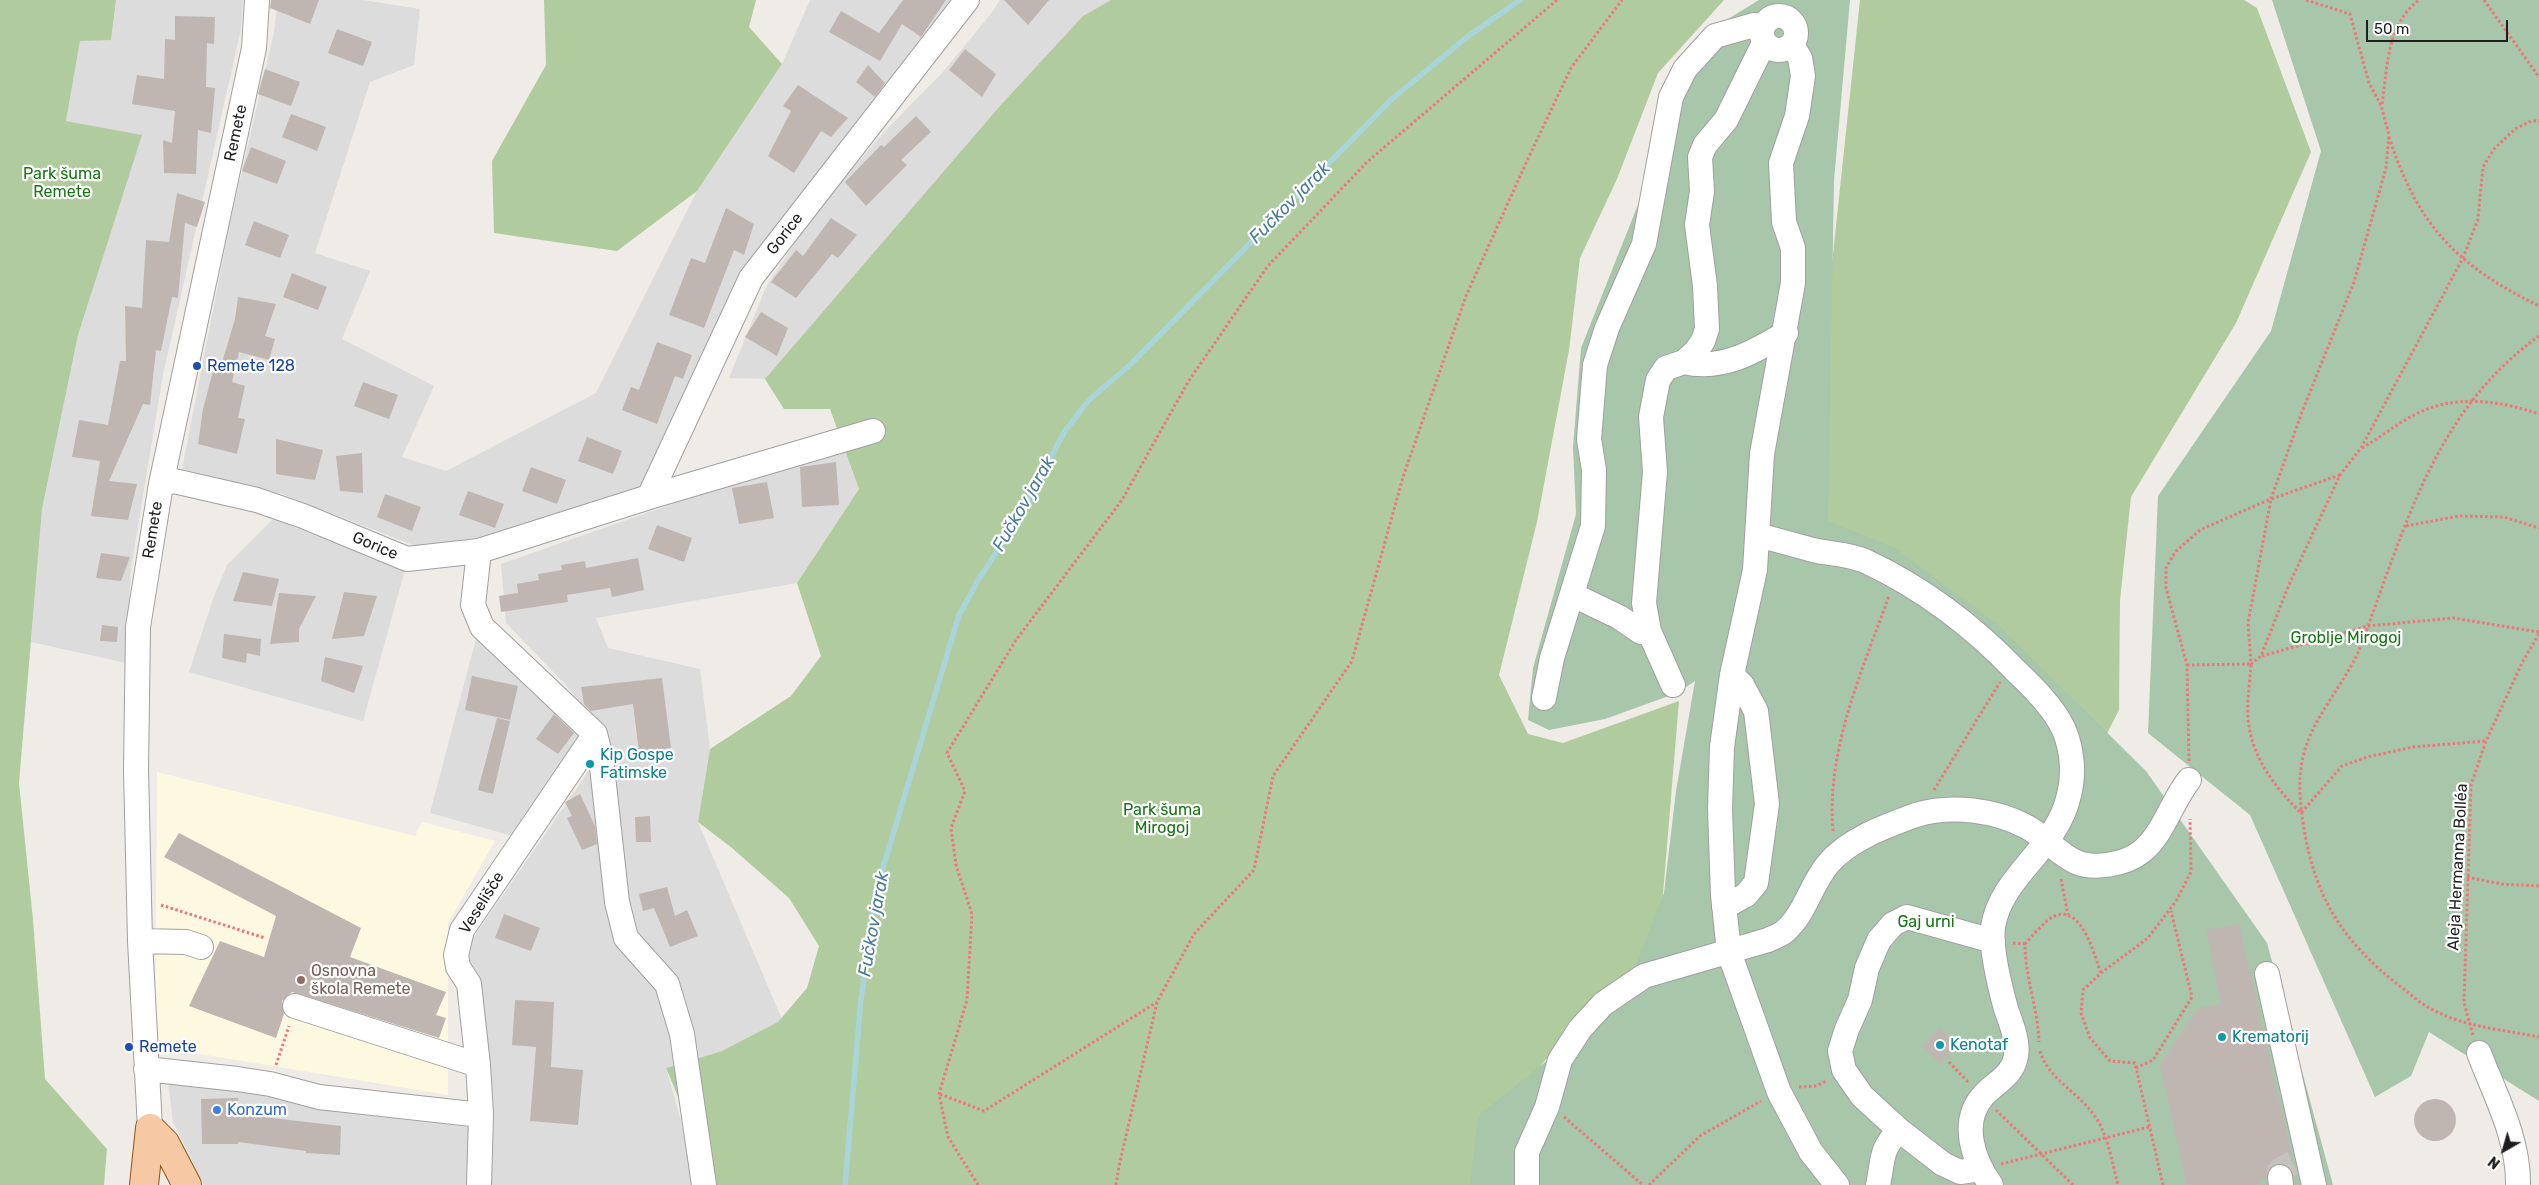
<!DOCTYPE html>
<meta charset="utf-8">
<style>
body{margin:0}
#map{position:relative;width:2539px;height:1185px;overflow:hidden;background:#efebe6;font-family:Rubik,sans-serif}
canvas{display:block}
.north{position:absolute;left:2479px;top:1125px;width:50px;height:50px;-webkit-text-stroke:4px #fff;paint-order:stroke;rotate:218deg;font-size:14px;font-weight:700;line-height:20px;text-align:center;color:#1f1f1f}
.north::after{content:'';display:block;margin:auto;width:18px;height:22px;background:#1f1f1f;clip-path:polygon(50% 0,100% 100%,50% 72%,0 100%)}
.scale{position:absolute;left:2366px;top:20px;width:142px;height:22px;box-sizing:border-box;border:2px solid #1f1f1f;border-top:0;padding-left:6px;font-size:15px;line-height:18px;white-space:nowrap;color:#1f1f1f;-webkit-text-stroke:4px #fff;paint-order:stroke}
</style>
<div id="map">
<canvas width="2539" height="1185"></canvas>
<div class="north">N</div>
<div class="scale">50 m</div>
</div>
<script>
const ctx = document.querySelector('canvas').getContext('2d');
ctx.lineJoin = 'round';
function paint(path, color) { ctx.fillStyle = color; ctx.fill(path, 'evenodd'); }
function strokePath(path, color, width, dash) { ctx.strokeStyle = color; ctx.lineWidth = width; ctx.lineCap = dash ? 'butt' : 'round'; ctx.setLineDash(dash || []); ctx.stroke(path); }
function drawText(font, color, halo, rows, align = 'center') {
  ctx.font = font + ' Rubik,sans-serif'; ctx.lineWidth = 4.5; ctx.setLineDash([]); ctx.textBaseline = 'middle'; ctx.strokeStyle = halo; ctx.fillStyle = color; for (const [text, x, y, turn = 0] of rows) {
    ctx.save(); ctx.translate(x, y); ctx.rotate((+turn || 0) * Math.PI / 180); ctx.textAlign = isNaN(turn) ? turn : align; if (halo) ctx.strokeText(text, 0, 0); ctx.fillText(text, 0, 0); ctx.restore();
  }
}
const residential = new Path2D(`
 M116,0h127l-2,29 -78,346 -32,193 -5,95 -95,-21 11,-133 36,-174 63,-200 -75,-14 14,-81h31z
 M278,0h85l57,9 -6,56 -44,17 -55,171 55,18 -28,68 92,47 -32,71 44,14 150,-78 101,-202 85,-127 28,-64h146l-197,254 -115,233 -118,43 -108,17 -136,-53 -100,-25 49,-251 43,-186z
 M1000,0h111l-28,16 -318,363 -36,-1 37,-91 51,-78 71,-81 54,-55 48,-58z
 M844,448l15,41 -62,94 -201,35 12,30 92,21 10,80 -12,73 86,202 -62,27 -56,17 33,117h-495l-31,-63 -5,-41 73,9 96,22 157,18 -8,-106 -19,-77 143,-207 -45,-56 -59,-61 -5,-59 191,-67z
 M273,519l132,51 -42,151 -174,-49 24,-73 14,-34z
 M478,631l107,103 -72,102 -83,-23z`);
const education = new Path2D(`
 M157,772l258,64 7,-14 73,19 -47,82v172l-284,-47 -9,-11z`);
const forest = new Path2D(`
 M0,0h116l-5,40 -31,1 -14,80 76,14 -64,200 -36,174 -23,274 14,137 12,159 62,70 -3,36h-104z
 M544,0h212l-7,27 33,37 -85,127 -80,60 -123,-18 -2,-72 54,-96z
 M1111,0h613l-66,73 -41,106 -37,79 -11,92 -32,172 -38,153 29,59 35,9 116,-42 -19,229 -56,104 -48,14 -41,47 -37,90h-763l-49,-117 56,-17 56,-29 29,-34 12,-42 -30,-48 -57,-50 -34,-26 12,-73 81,-53 30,-40 -24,-73 62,-94 -29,-80h-46l-19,-30 235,-273 83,-90z
 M1860,0h384l13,8 54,144 -75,171 -105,174 -11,103 -1,110 -29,57 -262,-246v-220z`);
const cemetery = new Path2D(`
 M1759,0h91l-16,180 -6,341 67,27 102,76 149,147 121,172 66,242h-863l8,-69 122,-98 35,-51 29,-74 12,-102 19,-110 -18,12 -72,26 -56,11 -21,-10 5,-52 43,-154 -3,-67 8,-99 70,-176 49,-136z
 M2272,0h267v1101l-110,-69 -18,44 -36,21 -125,-282 -102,-82 10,-237 113,-165 50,-180z`);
const stream = new Path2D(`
 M845,1185l16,-186 15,-108 83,-276 18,-33 38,-59 50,-92 24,-31 42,-36 261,-265 75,-62 53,-37`);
const building = new Path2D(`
 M271,0h48l-9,24 -40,-16z
 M903,0h43l-25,37 -19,-13 -22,37 -51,-29 12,-21 38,22z
 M1004,0h45l-21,25z
 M175,16l40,1 -1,27 -7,-1 -1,44 9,1 -4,45 -13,-3 -2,44 -32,-1 -1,-33 9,3 3,-32 -43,-7 5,-29 27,4 1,-40 10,1z
 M337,29l35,13 -9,24 -35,-13z
 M965,49l31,25 -14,23 -33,-27z
 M868,65l17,18 -10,14 -19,-15z
 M265,69l35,13 -9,24 -33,-12z
 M798,85l50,33 -17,19 -10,-6 -27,42 -26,-17 23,-45 -8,-5z
 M291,114l35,13 -9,24 -35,-14z
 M916,116l15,16 -30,28 6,5 -41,41 -21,-24 36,-37 3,2z
 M251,147l35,14 -9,23 -35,-13z
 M177,193l28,9 -8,25 -12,-4 -7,75 -6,-1 -11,54 -5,-1 -6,55 -7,-1 -34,77 28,3 -9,36 -37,-4 9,-55 -28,-4 7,-37 29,5 12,-64h6l-1,-55 17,2 4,-68 23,2z
 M726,208l28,16 -10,31 -10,-5 -30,78 -35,-13 22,-57 14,5z
 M831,218l26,17 -19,23 -6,-4 -36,44 -25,-16 25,-32 7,6z
 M254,221l35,14 -9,23 -35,-13z
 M292,273l35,14 -9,23 -35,-13z
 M238,297l38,7 -11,32 10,3 -6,21 -30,-8 -7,30 13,4 -7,32 7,1 -8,35 -39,-10 5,-35 12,-45 6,2 14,-47z
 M761,312l27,16 -11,28 -32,-19z
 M657,342l35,13 -9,24 -8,-3 -18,48 -35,-14 9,-23 8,3z
 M363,382l35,13 -9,24 -35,-13z
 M587,437l35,14 -9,23 -35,-13z
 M276,439l47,11 -8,30 -39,-6z
 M362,453l1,40 -23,-2 -4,-35z
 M836,462l3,43 -37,2 -2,-40z
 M531,467l35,13 -9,24 -35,-13z
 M767,482l7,36 -35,6 -7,-36z
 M468,491l36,13 -9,24 -36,-13z
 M385,494l36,13 -9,24 -35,-14z
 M657,525l35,13 -8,24 -36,-13z
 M101,553l29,4 -9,24 -25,-3z
 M638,558l6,32 -32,7 -2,-9 -43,7 1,7 -67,10 -2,-16 19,-3 -1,-9 22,-4 -1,-6 24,-4 -1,-5 24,-4 1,7z
 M243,572l36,7 -7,27 -39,-5z
 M344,592l33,4 -13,40 -32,3z
 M279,593l37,3 -17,33v13l-29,2z
 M102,625l16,2 -1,15 -17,-1z
 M224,634l37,5 -1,17 -13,-3 -1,10 -24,-5z
 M325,657l38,9 -9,27 -33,-12z
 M472,676l46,10 -8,34 -45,-10z
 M662,678l9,70 -32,4 -6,-48 -42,7 -7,-7 -3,-17z
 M554,714l20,19 -16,21 -22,-15z
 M497,718l13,3 -17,73 -15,-4z
 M580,794l15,32 2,18 -15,6 -15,-32 5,-2 -7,-14z
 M650,816l1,26h-15l-1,-25z
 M179,833l182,95 -11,29 96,35 -10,23 10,3 -7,20 -147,-46 -10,9 2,13 -8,24 -87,-32 31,-65 44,16 12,-41 -112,-59z
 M667,887l8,29 12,-6 11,26 -28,11 -16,-39 -11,3 -4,-17z
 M504,914l36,14 -9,23 -36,-13z
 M2239,924l57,250h-3l-7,-9 -7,-2 -8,3 -4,6 -1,8 -7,1 1,4h-73l-27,-120 38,-57 23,-4 -15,-74z
 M515,1000l39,2 -3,65 32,3 -5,55 -48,-4 6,-74 -24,-2z
 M1940,1027l18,18 -18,19 -18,-18z
 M238,1098v16l103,12 -1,29 -34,-2v-2l-68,-9v2h-36l-1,-45z
 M2414 1120a21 21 0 1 1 42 0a21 21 0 1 1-42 0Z`);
const minorTunnel = new Path2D(`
 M2280,1177l-1,-7 14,-7`);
const path = new Path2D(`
 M2484,0l55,77
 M2382,104c6,-39 4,-78 37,-104
 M2389,137c29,89 67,128 150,169
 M2539,336c-97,70 -128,172 -167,279 -5,14 -10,29 -16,42 -17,33 -42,60 -52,96 -7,26 -4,50 0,76 12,70 38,111 93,155 10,7 19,16 29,22 35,21 74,23 113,31
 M2362,448c19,-11 37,-26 56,-35 39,-19 83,-12 121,1
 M2340,475l-69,24 -23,124 3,41 10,-8 27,-69 52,-112 21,-27 102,-190 15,-39 5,-52 11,-18 21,-20 16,-8h8
 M2406,526l53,-10 45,1 35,11
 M2262,656l106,-30 85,-8 86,14
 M2187,665l64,-1c-1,17 -4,36 -3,54 3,39 27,69 53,95l41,-47 25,-9 46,-10 73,-6
 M2189,761l-2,-96 -21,-77v-20l9,-16 25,-22 71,-31 31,-87 52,-130 32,-114 3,-33 -8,-30 -12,-22 -19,-69 -44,-14
 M1934,790l66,-108
 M1833,831c-7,-81 29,-160 56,-235
 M2467,877l34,7 38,2
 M2061,879l7,36
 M161,905l104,33
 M2013,943l12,1c0,33 13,65 14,98
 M2025,944c8,-8 20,-25 32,-29 26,-7 37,40 44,58
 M2473,1035l-9,-32 7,-218 15,-44 37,-80 16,-27
 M2040,1051c8,28 38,41 54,64 14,19 18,48 24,70
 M1949,1062l20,21
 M276,1065l13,-39
 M2136,1068l17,-8 39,-63 -21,-86
 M1799,1087l17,-1 10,-5
 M940,1094l44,17 173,-109
 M1996,1110l77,75
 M1564,1117l79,68
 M2001,1164l148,-37
 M978,1185l-30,-48 -9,-43 28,-94 5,-86 -16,-49 -5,-37 14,-37 -18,-38 69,-113 106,-140 66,-118 79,-115 100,-105 190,-162
 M1116,1185l3,-19 38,-164 37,-68 60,-64 19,-94 79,-115 51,-184 63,-181 60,-133 45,-95 51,-68
 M1649,1185l51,-49 61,-35
 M2163,1185l-28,-122 -25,-2 -20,-23 -9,-25 2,-23 18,-17 47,-35 28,-37 15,-29 -1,-53`);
const minor = new Path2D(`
 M1762 33a17 17 0 1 1 34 0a17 17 0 1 1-34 0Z
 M1792,45l8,13 3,18 -6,40 -16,47 3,59 9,26v35l-31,171 -7,116 -23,105 -10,72 -2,62 3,86 6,57 50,140 32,60 26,33
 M1684,362c38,9 70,-10 102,-29
 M161,484l13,-3 83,19 46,16 104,43 72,-8 170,-54 102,-219 216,-278
 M649,497l224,-66
 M1758,535c18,5 37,10 55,15 17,4 37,4 52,11 58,27 108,65 152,111 16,15 32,31 43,50 12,21 15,50 9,73 -12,55 -68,80 -76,132 -3,22 7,60 13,82 5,14 13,33 10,47 -3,20 -22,27 -33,40 -23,26 -10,64 8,89
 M479,551l-6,54 9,22 113,107 6,24 16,144 9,36 41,46 15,50 22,151
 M1573,595l46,22 22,15 8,-1
 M1673,685l-24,-54 -5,-28 11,-131 -4,-55 7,-37 8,-12 18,-6 12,-11 7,-10 4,-12 -2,-43 -8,-61 5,-34 -2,-34 5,-12 21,-25 38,-77
 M1544,698l8,-40 41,-132 1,-56 -5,-31 6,-74 12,-37 37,-84 27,-147 14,-28 30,-33 39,-11 9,1
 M1724,907l22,-12 10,-12 11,-79 -11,-93 -14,-26 -10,-10
 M140,941l46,1 15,5
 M2267,974l47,211
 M295,1006l183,59
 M2479,1053c16,42 40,86 39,132
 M146,1069l91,10 33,5 49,13 162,18
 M150,1128l-10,-187 -4,-171 2,-143 23,-143 93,-436 3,-48
 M1981,1169l-21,3 -17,-8 -44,-34 -37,-34 -18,-26 -4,-19 7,-22 13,-29 7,-32 12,-28 14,-16 14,-7 86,24
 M2280,1177l1,8
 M479,1185l2,-70 -3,-50 -9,-81 -11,-17 -2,-12 6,-25 133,-196
 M1527,1185v-33l20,-45 13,-47 20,-31 23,-25 41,-28 124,-36c6,-3 13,-5 17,-9 20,-17 26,-47 43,-67 21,-25 58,-38 88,-49 34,-11 80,-5 111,12 17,9 31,27 49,35 18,8 50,2 65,-10 22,-17 31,-51 48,-72
 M1878,1185c6,-27 1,-33 21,-55`);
const major = new Path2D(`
 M150,1128l15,15 22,42
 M144,1185l6,-57`);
const markers = [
 [197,366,5,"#1a4fb4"],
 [590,764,5,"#0f9aa8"],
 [301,980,5,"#8d6e63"],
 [2222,1037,5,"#0f9aa8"],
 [1940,1045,5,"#0f9aa8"],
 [129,1047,5,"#1a4fb4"],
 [217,1110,5,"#3f7fe0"]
];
const streetNames = [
 ["Remete",236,133,-78],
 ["Gorice",785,234,-52],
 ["Remete",153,530,-81],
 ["Gorice",375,546,23],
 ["Aleja Hermanna Bolléa",2458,867,-87],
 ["Veselišče",482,903,-58]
];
const parkNames = [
 ["Park šuma",62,174],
 ["Remete",62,192],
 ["Groblje Mirogoj",2346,638],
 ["Park šuma",1162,810],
 ["Mirogoj",1162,828],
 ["Gaj urni",1926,922]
];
const transitNames = [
 ["Remete 128",207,366],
 ["Remete",139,1047]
];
const cultureNames = [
 ["Kip Gospe",600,755],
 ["Fatimske",600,773],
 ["Krematorij",2232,1037],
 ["Kenotaf",1950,1045]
];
const educationNames = [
 ["Osnovna",311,971],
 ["škola Remete",311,989]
];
const shopNames = [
 ["Konzum",227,1110]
];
const waterNames = [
 ["Fučkov jarak",1290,203,-45],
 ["Fučkov jarak",1024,504,-60],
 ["Fučkov jarak",874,924,-80]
];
paint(residential, '#dddcdc');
paint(education, '#fdf9e1');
paint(forest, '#b0cb9d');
paint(cemetery, '#a8c6a9');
strokePath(stream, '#a9d5da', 5.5);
paint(building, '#bfb6b2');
strokePath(minorTunnel, '#c5c2be', 24, [24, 12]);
strokePath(minor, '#a0a0a0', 26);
strokePath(major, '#8f530a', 30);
strokePath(path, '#f07578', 3, [2.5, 2.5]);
strokePath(minor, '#fff', 24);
strokePath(major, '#f6c8a4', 28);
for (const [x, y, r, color] of markers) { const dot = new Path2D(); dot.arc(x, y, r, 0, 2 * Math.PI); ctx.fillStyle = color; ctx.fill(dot); strokePath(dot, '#fff', 2); }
drawText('16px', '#1f1f1f', '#fff', streetNames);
drawText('16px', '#177613', '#fff', parkNames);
drawText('16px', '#164399', '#fff', transitNames, 'left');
drawText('16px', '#0d838f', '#fff', cultureNames, 'left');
drawText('16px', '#785e54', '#fff', educationNames, 'left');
drawText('16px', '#366cbe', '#fff', shopNames, 'left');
drawText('italic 18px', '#4b7c99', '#fff', waterNames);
</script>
